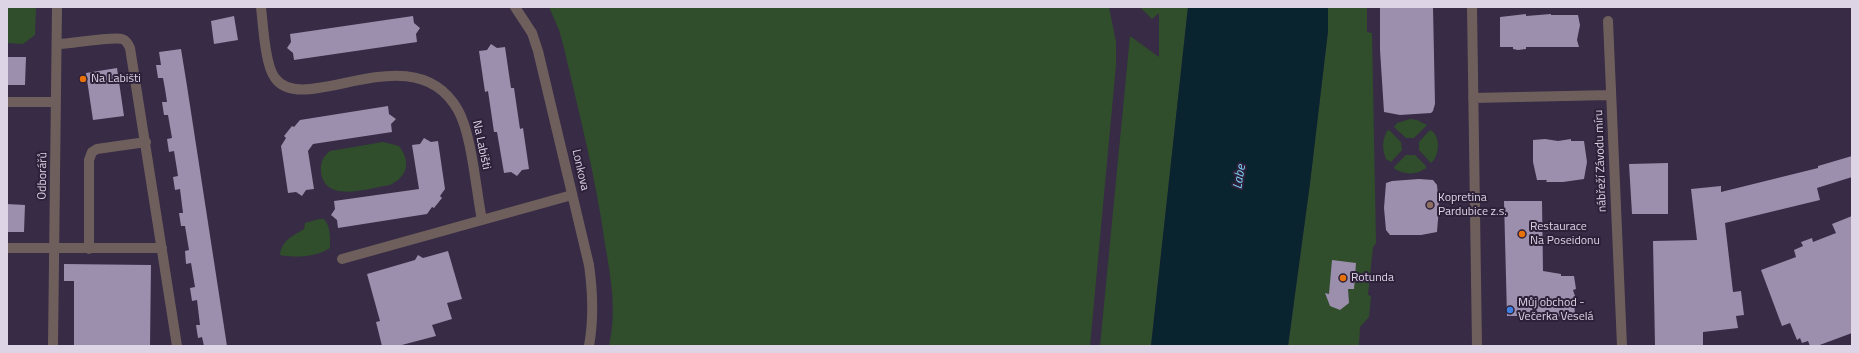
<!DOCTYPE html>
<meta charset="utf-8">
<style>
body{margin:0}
#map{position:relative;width:1859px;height:353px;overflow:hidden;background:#372b45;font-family:"Titillium Web",sans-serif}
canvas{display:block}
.frame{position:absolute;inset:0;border:8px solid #ddd5e6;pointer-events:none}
</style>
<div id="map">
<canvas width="1859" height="353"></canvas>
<div class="frame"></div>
</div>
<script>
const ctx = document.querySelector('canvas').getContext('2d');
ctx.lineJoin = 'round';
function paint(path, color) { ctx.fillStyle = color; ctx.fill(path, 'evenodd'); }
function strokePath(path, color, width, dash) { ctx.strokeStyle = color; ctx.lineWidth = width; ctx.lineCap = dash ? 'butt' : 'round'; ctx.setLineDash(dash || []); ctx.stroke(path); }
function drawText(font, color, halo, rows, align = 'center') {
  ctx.font = font + ' "Titillium Web",sans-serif'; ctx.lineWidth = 4; ctx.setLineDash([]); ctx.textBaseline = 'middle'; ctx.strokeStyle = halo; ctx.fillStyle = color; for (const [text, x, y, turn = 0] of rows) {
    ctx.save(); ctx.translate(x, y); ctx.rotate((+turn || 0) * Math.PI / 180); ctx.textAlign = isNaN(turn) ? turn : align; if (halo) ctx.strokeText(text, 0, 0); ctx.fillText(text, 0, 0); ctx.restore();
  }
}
const green = new Path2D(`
 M7,7h29l-1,28 -12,9 -16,-1z
 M549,7h560l7,35v23l-26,281h-481c8,-35 2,-68 -4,-102 -9,-66 -26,-131 -41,-196l-5,-18z
 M1140,7h48l-37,339h-51l30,-310 29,21v-44l-7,6z
 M1328,7h39v25l5,1 4,210 -3,4 -5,48 3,1 -2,21 -9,10 -1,19h-71l22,-163 18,-152z
 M1410,119l7,1 10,5 -13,13h-8l-12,-11 3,-4z
 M1389,130l12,12 1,8 -11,12 -5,-3c-4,-10 -4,-18 1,-28z
 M1430,130c11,5 10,26 1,33l-12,-13v-8z
 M383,142l16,4c12,16 9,30 -9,39 -22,3 -65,19 -69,-13 -1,-9 2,-16 9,-21z
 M1406,155h9l11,11v2c-9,7 -21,7 -31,1l-1,-2z
 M319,219h5c7,8 6,19 6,29 -13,9 -35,10 -50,7 1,-14 14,-20 24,-26l1,-6z`);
const water = new Path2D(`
 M1188,7h140v24l-18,152 -22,163h-137z`);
const building = new Path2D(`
 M1380,7h53l2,97 -2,7 -2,2 -31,2 -16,-3 -4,-62z
 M1526,14v2l25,-2v1h27l2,10 -3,15 2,7h-53v2l-8,1 -5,-1v-2h-13v-30z
 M234,16l4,24 -24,4 -3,-23z
 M413,16l1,7 6,5 -4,6 1,8 -123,18 -1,-7 -6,-5 4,-6 -1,-8z
 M491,44l6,4 8,-1 6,41h3l6,41 3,-1 6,41 -7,1 -5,6 -6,-4 -7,1 -7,-41h-3l-6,-41 -3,1 -6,-41 8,-1z
 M181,49l6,37 40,260h-23l-2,-9 -4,1 -2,-13h4l-3,-25 -5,1 -2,-13 5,-1 -4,-24 -5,1 -1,-13 4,-1 -4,-24h-4l-2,-13h4l-3,-24 -5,1 -2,-13 5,-1 -4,-25 -5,1 -2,-13 5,-1 -4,-23h-4l-2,-13h5l-2,-13 -2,-11h-5l-2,-13h5l-2,-13z
 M7,57h19l-1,28h-18z
 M117,68l7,48 -31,4 -7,-47z
 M388,106l1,8 7,5 -5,5 1,8 -79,12 -5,7 6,38 -8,1 -4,6 -6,-4 -8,1 -7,-47 5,-8 -2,-2 8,-10 2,1 6,-7z
 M424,138l7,4 7,-1 7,48 -5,7 2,2 -8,10 -2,-1 -5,7 -89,14 -1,-8 -6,-5 4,-6 -1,-8 85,-12 -7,-44 8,-1z
 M1545,139l13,2 13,-2v2h13l3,21 -3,17 -21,3h-17l1,-2h-10l-4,-18v-22z
 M1852,156v21l-35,11 3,12 -95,23 8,69 8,-1 3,24 -8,1 2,12 -35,4v14h-48l-2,-105 44,-1 -6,-51 30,-3v6l97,-24v-2z
 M1668,163v51h-36l-3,-50z
 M1419,179l14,1 4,5 2,22 -2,25 -16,3h-31l-4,-5 -2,-22 2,-25 6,-2z
 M1504,201h38l1,70 18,3v2h13l2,13 -3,1 4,12h-3l1,13 -38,3 -10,-2h-20z
 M7,204l18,1 -1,27h-17z
 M1852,216v117l-35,13h-7l-2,-5 -6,2 -2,-5 -3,2 -7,-17 -8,3 -21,-56 35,-13 -2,-7 9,-4 -2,-4 11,-4 1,4 23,-9 -4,-9z
 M448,251l14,48 -15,4 5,16 -20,6 4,11 -38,10h-16l-6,-24 4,-1 -13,-47 48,-14 3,-5 5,3z
 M1332,260l24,3 -2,26h-6l1,14 -9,7 -10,-4 -5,-13 4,1z
 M64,264l87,1 -1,81h-76v-65h-10z`);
const minor = new Path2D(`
 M261,7c2,17 4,58 14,71 29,41 138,-47 183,32 14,25 18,81 24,110
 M515,7l17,26 6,18 51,214c4,28 5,53 0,81
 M1472,7l5,339
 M1608,21l14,325
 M57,44c14,0 55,-8 65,-5 4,1 6,5 8,9l47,298
 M1473,98l138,-3
 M7,102h49
 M7,248h155
 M89,249v-89l3,-8 5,-3 49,-7
 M342,259l230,-64
 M53,346l4,-339`);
const markers = [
 [83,79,4,"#e8710a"],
 [1430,205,4,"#8d6e63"],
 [1522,234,4,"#e8710a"],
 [1343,278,4,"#e8710a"],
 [1510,310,4,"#3f7fe0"]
];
const poiNames = [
 ["Na Labišti",91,79],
 ["Kopretina",1438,198],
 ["Pardubice z.s.",1438,212],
 ["Restaurace",1530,227],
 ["Na Poseidonu",1530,241],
 ["Rotunda",1351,278],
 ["Můj obchod -",1518,303],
 ["Večerka Veselá",1518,317]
];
const streetNames = [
 ["Na Labišti",481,145,78],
 ["nábřeží Závodu míru",1601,161,-92],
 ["Lonkova",580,170,77],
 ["Odborářů",43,176,-89]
];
const waterNames = [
 ["Labe",1240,177,-81]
];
paint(green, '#304e2b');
paint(water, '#09242f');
paint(building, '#9c8ead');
strokePath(minor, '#6f5f5c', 10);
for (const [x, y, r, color] of markers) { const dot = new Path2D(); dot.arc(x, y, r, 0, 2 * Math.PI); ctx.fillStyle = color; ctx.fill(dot); strokePath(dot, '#2d213a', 1.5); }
drawText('12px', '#ddd5e6', '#2d213a', poiNames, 'left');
drawText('12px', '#ddd5e6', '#2d213a', streetNames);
drawText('italic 13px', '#7dd4fc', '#2d213a', waterNames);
</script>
